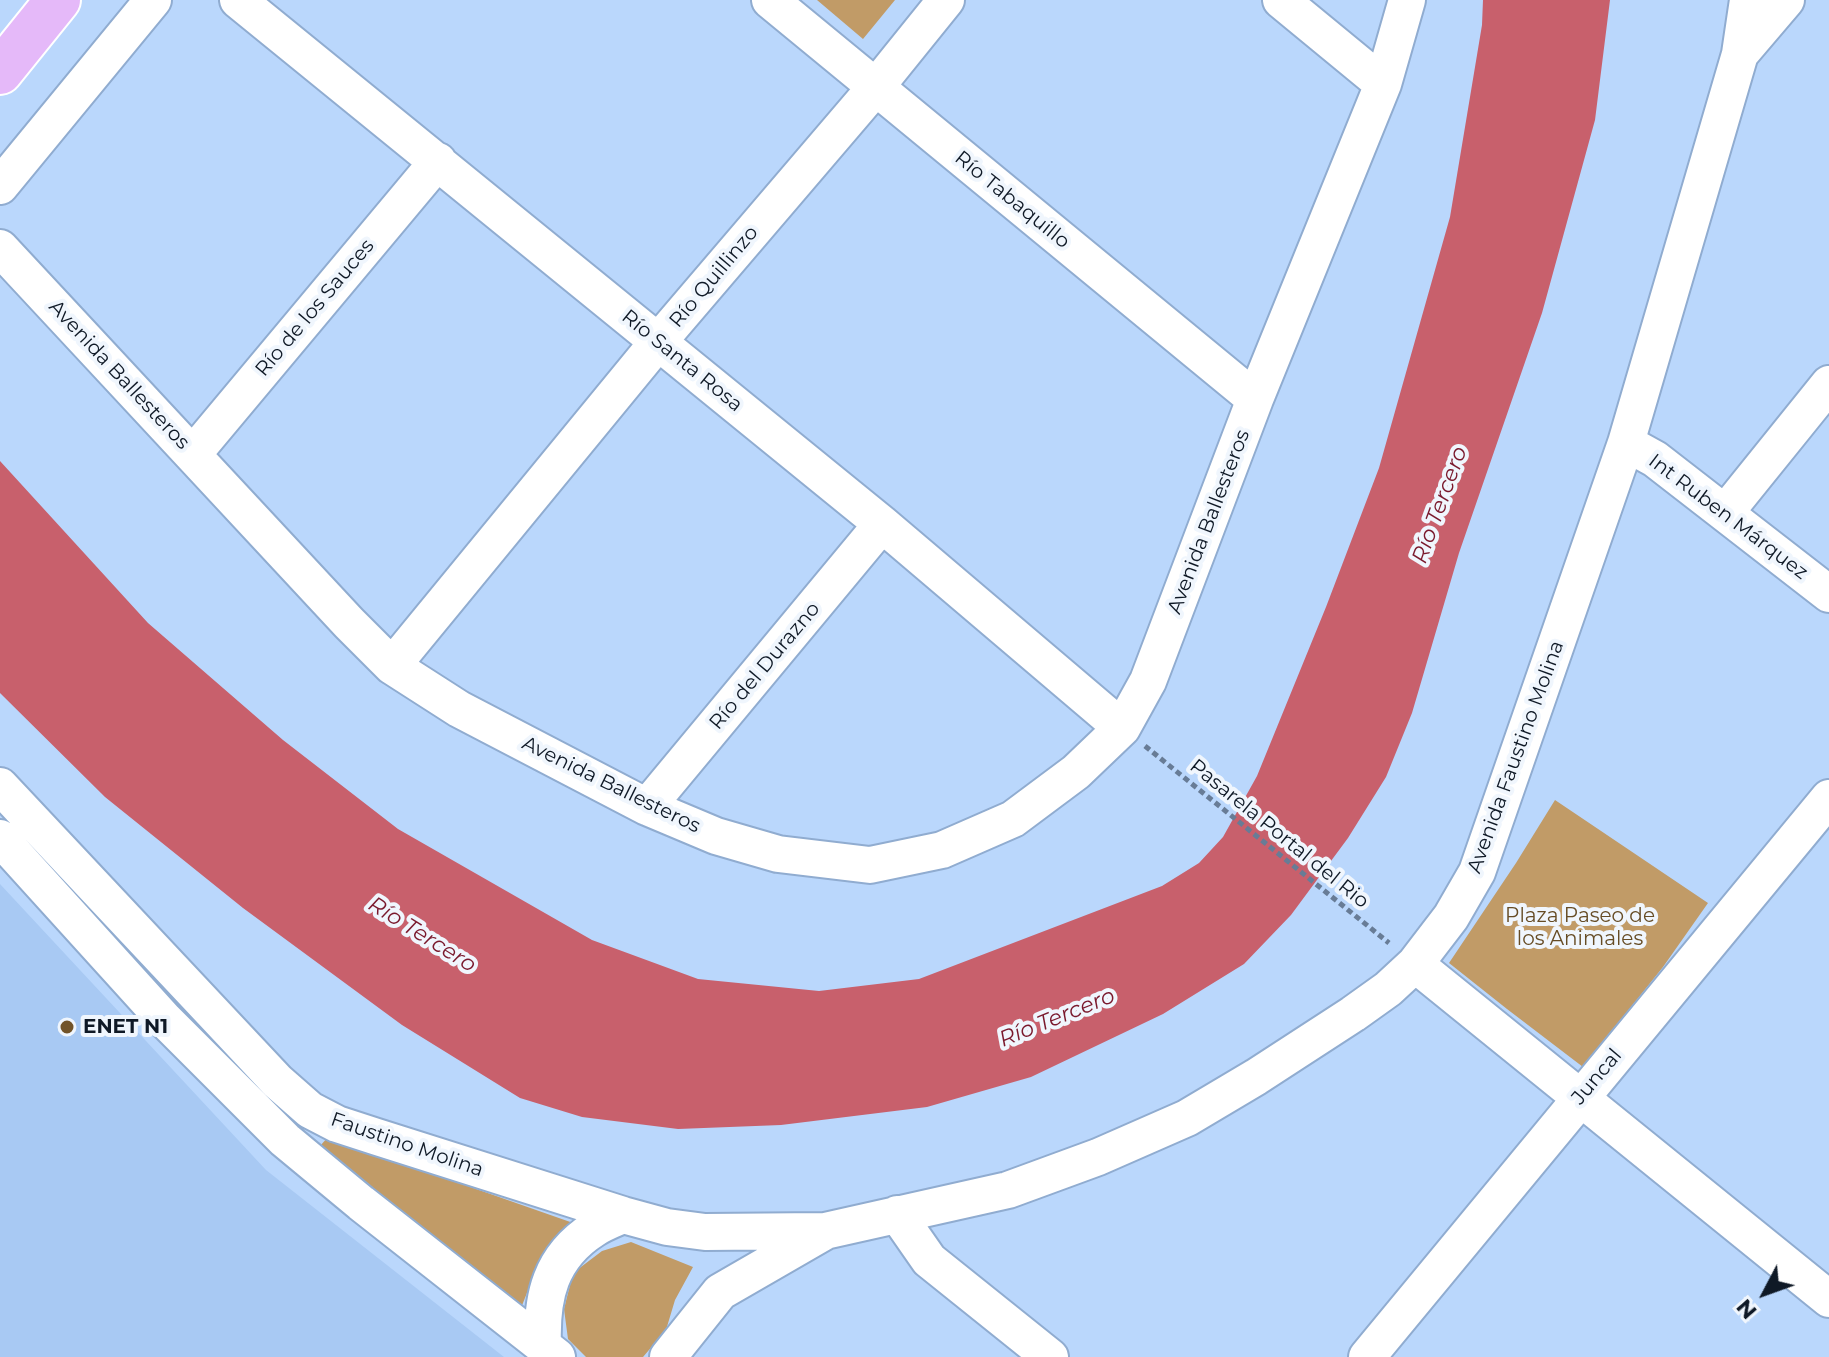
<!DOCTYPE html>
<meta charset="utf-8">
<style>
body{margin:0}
#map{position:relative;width:1829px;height:1357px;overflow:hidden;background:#bad7fc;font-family:Montserrat,sans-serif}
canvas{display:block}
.north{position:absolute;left:1725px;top:1253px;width:80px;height:80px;-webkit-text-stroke:6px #f0f6fd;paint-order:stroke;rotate:229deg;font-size:22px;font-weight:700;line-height:32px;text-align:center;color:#0f1926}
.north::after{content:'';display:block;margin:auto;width:28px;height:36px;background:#0f1926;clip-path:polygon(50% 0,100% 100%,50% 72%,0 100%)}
</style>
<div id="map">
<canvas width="1829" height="1357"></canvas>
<div class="north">N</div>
</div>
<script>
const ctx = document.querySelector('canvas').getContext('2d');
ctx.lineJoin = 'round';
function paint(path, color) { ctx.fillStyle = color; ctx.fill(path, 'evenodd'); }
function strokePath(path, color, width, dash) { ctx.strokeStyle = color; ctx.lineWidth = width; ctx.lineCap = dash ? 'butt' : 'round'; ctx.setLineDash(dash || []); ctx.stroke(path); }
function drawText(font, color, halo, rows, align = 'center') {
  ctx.font = font + ' Montserrat,sans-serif'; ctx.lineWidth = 8; ctx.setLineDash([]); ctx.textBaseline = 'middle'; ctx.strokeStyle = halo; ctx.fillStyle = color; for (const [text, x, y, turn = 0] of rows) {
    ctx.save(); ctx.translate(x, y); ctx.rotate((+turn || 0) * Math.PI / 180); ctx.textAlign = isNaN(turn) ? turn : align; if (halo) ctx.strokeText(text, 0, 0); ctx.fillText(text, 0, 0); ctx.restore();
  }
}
const built = new Path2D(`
 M0,884l266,286 238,187h-504z`);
const green = new Path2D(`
 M817,0h78l-32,39z
 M1555,800l153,103 -45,64 -80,100 -76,-58 -58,-46 67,-100z
 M328,1137l248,87 -36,36 -19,48 -201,-162z
 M631,1242l62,25 -18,33 -9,30 -23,27h-57l-18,-18 -4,-30 9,-36 29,-22z`);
const water = new Path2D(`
 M1483,0h127l-15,120 -53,193 -83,240 -47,160 -26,64 -38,61 -57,77 -47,49 -81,50 -132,63 -104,30 -146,18 -103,4 -96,-12 -62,-19 -118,-73 -159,-117 -138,-111 -105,-104v-232l148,162 135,117 115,89 194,111 106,39 121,12 100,-12 243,-93 37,-23 24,-26 34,-61 69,-169 53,-139 71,-251 32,-192z`);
const path = new Path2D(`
 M1145,746l244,197`);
const minor = new Path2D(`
 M238,0l644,524 240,204
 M770,0l485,399
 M1281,0l102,84
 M1740,54l46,-54
 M0,186l153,-186
 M0,248l349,375 43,43 67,43 188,98 69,29 62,18 92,11 72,-15 71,-31 63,-47 46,-44 26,-47 107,-282 128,-315 24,-84
 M1626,443l29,16 174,135
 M193,454l245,-293
 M1725,513l104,-129
 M392,666l266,-324 217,-254 71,-88
 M0,786l277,295 33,29 27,14 40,13 246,78 44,12 38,5 120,-1 183,-41 90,-33 89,-39 69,-41 97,-63 35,-25 27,-25 36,-47 26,-45 149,-429 114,-389 8,-54
 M647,807l235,-283
 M0,838l165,182 120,120 76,63 196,154
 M1415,964l414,335
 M897,1214l32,46 121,97
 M543,1346c-2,-49 7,-89 51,-117 9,-6 20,-10 29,-14
 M668,1357l52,-65 104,-60
 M1367,1357l462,-559`);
const major = new Path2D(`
 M0,72l58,-72`);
const markers = [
 [67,1027,8,"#725429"]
];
const streetNames = [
 ["Río Tabaquillo",1012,200,39],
 ["Río Quillinzo",714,277,-50],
 ["Río de los Sauces",315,308,-50],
 ["Río Santa Rosa",682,361,39],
 ["Avenida Ballesteros",119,375,47],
 ["Int Ruben Márquez",1728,517,37],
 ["Avenida Ballesteros",1209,522,-69],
 ["Río del Durazno",765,666,-50],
 ["Avenida Faustino Molina",1516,757,-70],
 ["Avenida Ballesteros",611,785,26],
 ["Pasarela Portal del Rio",1279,834,39],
 ["Juncal",1597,1077,-50],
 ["Faustino Molina",407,1145,19]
];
const parkNames = [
 ["Plaza Paseo de",1580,916],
 ["los Animales",1580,939]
];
const poiNames = [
 ["ENET N1",83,1027]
];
const waterNames = [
 ["Río Tercero",1440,505,-70],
 ["Río Tercero",422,935,32],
 ["Río Tercero",1057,1018,-22]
];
paint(built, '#a8c9f3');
paint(green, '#c19b67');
paint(water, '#c8606c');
strokePath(minor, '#90acd0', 40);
strokePath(major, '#fff', 48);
strokePath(path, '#687c96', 5, [6, 4]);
strokePath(minor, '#fff', 36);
strokePath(major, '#e5b9f9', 44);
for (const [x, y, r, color] of markers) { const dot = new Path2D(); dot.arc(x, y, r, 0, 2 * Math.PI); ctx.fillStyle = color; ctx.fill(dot); strokePath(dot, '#f0f6fd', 3); }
drawText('20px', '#0f1926', '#f0f6fd', streetNames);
drawText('20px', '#664c25', '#f0f6fd', parkNames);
drawText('bold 20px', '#0f1926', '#f0f6fd', poiNames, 'left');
drawText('italic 22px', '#7a192d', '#f0f6fd', waterNames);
</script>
